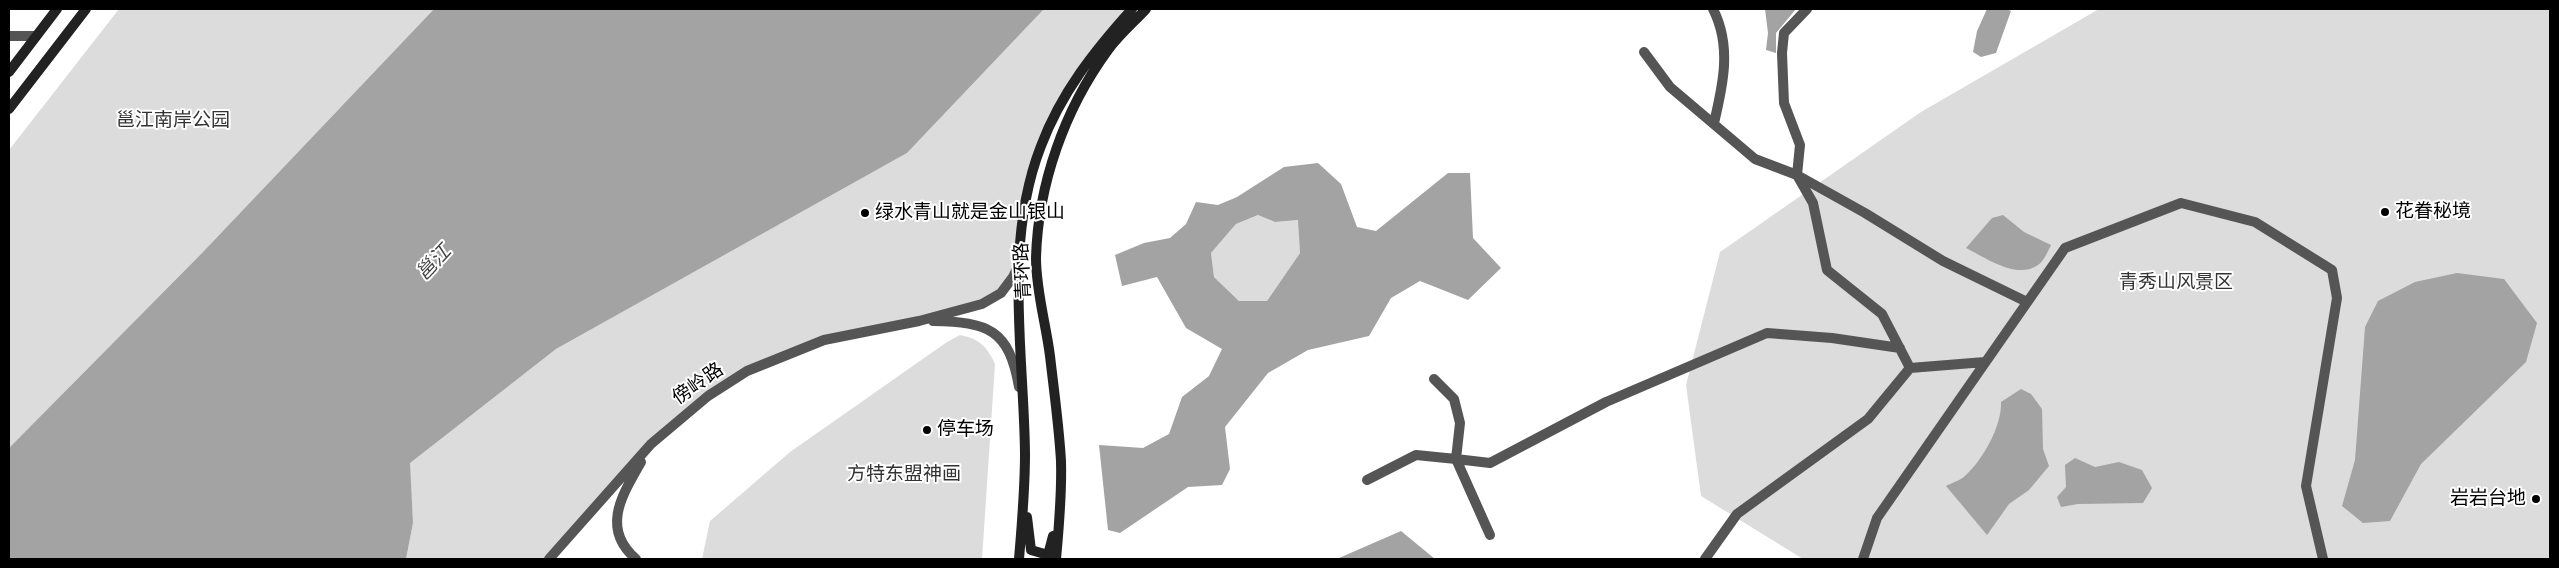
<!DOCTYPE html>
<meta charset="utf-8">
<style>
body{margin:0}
#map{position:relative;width:2559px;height:568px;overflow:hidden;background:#fff;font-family:"PT Sans Narrow",sans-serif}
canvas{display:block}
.frame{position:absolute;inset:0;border:10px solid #000;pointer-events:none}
</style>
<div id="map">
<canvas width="2559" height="568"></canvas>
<div class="frame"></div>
</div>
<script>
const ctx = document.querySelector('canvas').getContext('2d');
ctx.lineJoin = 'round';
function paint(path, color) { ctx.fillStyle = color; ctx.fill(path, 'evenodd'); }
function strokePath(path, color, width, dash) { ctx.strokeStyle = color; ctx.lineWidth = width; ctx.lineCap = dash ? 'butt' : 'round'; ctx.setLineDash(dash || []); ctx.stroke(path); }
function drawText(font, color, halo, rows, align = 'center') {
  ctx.font = font + ' "PT Sans Narrow","Noto Sans SC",sans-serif'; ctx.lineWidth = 4; ctx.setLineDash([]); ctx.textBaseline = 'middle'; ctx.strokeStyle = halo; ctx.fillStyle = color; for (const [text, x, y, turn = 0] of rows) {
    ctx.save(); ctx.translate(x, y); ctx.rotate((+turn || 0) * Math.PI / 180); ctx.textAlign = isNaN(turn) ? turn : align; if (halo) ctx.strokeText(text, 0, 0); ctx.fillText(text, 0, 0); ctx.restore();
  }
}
const green = new Path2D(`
 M119,9h315l-232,244 -193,195v-298z
 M1044,9h88l-29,32 -63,107 -20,113 -27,38 -124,31 -122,41 -71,50 -127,138h-143l7,-36 -4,-60 147,-114 351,-196z
 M2099,9h451v550h-747l-102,-63 -15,-111 34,-133 201,-140z
 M1258,215l17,7 24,-2 1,33 -33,48h-28l-25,-24 -3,-24 25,-29z
 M960,335c19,3 28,13 35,29l-13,195h-280l8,-38 80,-69 157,-110z`);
const water = new Path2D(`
 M434,9h610l-137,144 -351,196 -146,114 3,60 -7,36h-397v-111l193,-195z
 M1765,9h31l-20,24v20l-10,-3 2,-17z
 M1987,9h19l5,2 -15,42 -15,4 -8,-5 4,-21z
 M1318,163l23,21 16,43 19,4 72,-58h22l3,65 28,30 -33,32 -48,-19 -29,17 -22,38 -61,14 -40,23 -43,54 5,42 -8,16 -34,2 -68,46 -12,-3 -9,-85 44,3 26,-14 13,-37 27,-21 13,-27 -36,-21 -29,-51 -35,9 -7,-31 29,-12 26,-5 16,-14 10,-22 22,3 19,-8 47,-30zM1258,215l17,7 23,-2 2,33 -33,48h-28l-25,-24 -3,-24 25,-29z
 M2003,215l21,17 27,13c-3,6 -7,16 -13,20 -21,15 -52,-7 -72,-17l26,-30z
 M2457,273l47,6 33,44 -11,39 -105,102 -31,57 -27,2 -21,-17 13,-46 10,-133 13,-26 37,-19z
 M2021,389l10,5 11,15 1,40 6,17 -20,24 -20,14 -22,31 -41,-49c6,-3 15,-6 20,-11 17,-16 36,-49 35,-73z
 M2075,458l20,9 24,-5 23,8 10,18 -9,15 -65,1 -17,3 -4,-10 9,-10 -1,-22z
 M1401,531l34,28h-99l3,-1z`);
const minor = new Path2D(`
 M1713,9c19,37 10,76 1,114
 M1807,9l-23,24 -2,20 2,50 16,42 -3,30 68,38 78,48 84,41
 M9,36h27
 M1644,52l26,35 85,72 42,16 16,28 14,67 55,44 28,54
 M1367,480l49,-25 40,4 4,-36 -6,-24 -20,-20
 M1490,535l-34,-76 34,4 116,-61 161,-69 65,5 68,10
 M1705,559l32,-45 131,-95 42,-51 75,-6
 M1863,559l14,-41 188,-270 116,-45 74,19 77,48 5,28 -31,188 17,73`);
const tertiary = new Path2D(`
 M933,321c55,1 76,8 86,66
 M549,559l102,-115 57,-48 39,-25 77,-31 95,-19 63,-17 19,-11 12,-16 6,-13
 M636,559c-36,-31 -13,-65 5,-97`);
const secondary = new Path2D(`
 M9,72l48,-63
 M9,109l77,-100
 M1027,517l4,33 17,5 5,-19
 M1019,559c3,-35 6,-70 6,-105 -1,-101 -22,-211 16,-308 20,-53 53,-95 91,-137
 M1056,559c3,-32 6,-65 5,-98 -2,-35 -7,-70 -11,-105 -4,-32 -14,-65 -14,-98 2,-73 28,-148 72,-208 11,-15 26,-28 38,-41`);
const markers = [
 [2385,212,5,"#000"],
 [865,213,5,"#000"],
 [927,430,5,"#000"],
 [2536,499,5,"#000"]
];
const parkNames = [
 ["邕江南岸公园",173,121],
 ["青秀山风景区",2176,283],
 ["方特东盟神画",904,475]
];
const poiNames = [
 ["花眷秘境",2395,212],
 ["绿水青山就是金山银山",875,213],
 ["停车场",937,430],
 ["岩岩台地",2526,499,"right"]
];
const streetNames = [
 ["青环路",1023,271,-93],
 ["傍岭路",698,384,-35]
];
const waterNames = [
 ["邕江",434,263,-47]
];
paint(green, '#dcdcdc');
paint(water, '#a3a3a3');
strokePath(minor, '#555', 10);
strokePath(tertiary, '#555', 10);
strokePath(secondary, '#222', 10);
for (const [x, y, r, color] of markers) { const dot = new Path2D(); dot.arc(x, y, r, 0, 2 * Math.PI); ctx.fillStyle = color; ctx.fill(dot); strokePath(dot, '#fff', 2); }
drawText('19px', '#333', '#fff', parkNames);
drawText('19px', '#000', '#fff', poiNames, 'left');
drawText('19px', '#000', '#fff', streetNames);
drawText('italic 20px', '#444', '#fff', waterNames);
</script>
